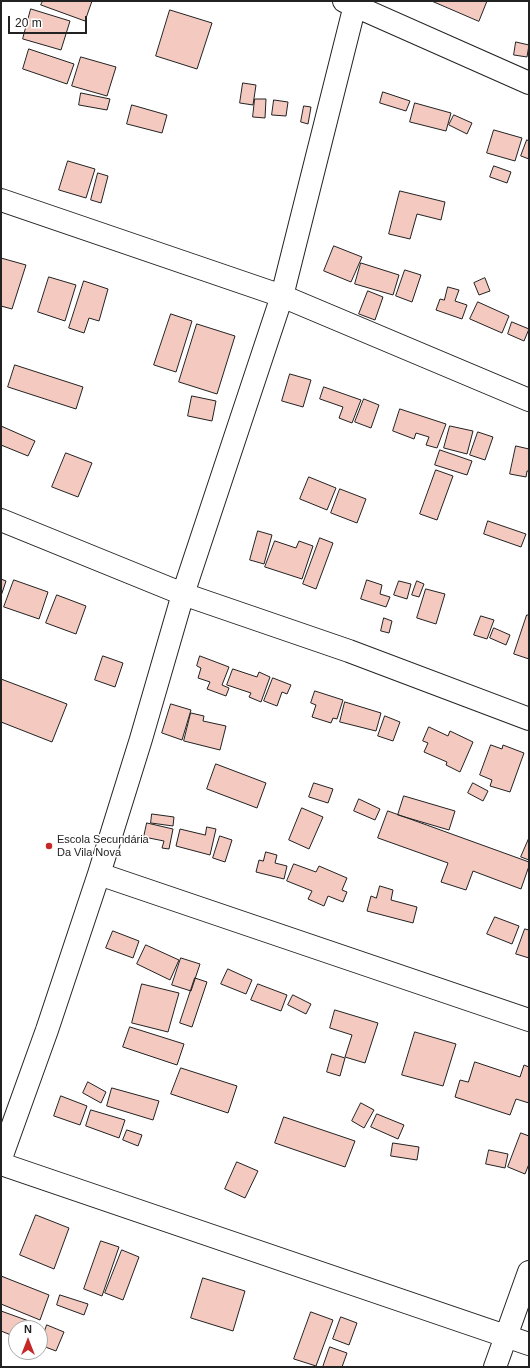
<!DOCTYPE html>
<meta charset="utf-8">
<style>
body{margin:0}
#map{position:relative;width:530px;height:1368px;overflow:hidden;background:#fff;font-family:Arial,sans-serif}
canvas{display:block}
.frame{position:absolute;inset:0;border:2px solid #222;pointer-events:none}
.north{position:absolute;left:8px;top:1320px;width:40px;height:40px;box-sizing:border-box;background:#fff;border:1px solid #a7a7a7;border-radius:50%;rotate:0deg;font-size:11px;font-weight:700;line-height:16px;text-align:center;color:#222}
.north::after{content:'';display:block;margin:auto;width:14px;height:18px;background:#c62828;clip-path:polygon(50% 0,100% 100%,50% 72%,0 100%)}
.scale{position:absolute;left:8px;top:16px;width:79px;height:18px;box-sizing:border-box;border:2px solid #222;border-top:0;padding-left:5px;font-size:12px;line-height:14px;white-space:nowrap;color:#222;-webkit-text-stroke:3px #fff;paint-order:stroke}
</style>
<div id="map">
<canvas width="530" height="1368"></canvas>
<div class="frame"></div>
<div class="north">N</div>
<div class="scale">20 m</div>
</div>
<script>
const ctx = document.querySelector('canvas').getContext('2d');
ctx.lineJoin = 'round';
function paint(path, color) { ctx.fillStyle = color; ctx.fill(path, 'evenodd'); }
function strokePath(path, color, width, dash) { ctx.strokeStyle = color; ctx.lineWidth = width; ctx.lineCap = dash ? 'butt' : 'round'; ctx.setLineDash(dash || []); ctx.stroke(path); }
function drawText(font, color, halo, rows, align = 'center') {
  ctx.font = font + ' Arial,sans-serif'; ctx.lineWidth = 3; ctx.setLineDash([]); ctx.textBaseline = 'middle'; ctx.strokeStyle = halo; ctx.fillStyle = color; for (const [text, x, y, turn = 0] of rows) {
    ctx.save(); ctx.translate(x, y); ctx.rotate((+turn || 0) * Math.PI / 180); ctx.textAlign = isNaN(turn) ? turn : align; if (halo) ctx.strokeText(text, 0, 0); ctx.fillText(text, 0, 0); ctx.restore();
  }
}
const building = new Path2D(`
 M43,1h49l-7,20 -44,-16z
 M432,1h55l-8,20z
 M31,9l39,12 -9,29 -38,-11z
 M170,10l42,13 -15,46 -41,-13z
 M516,42l13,3 -2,12 -13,-2z
 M29,49l45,15 -7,20 -44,-15z
 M81,57l35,10 -9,29 -35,-10z
 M243,83l13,2 -3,20 -13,-2z
 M383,92l27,9 -4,10 -26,-8z
 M81,93l29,6 -3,11 -28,-5z
 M255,99h11l-1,19 -12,-1z
 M274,100l14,2 -2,14 -14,-1z
 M415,103l36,10 -5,18 -36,-9z
 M132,105l35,10 -5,18 -35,-9z
 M304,106l7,1 -3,17 -7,-2z
 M454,115l18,8 -5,11 -18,-9z
 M494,130l28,8 -7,23 -28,-8z
 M527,140l2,1v18l-8,-3z
 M68,161l27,8 -9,29 -27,-8z
 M494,166l17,6 -4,11 -17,-6z
 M98,173l10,3 -7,27 -10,-3z
 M400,191l45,11 -4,18 -24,-6 -7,25 -21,-5z
 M334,246l28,11 -11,25 -27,-11z
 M1,258l25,7 -14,44 -11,-3z
 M361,263l38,12 -6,20 -38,-11z
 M405,270l16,5 -9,27 -16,-6z
 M49,277l27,8 -11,36 -27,-9z
 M485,278l5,13 -11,4 -5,-12z
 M84,281l24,8 -9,32 -10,-3 -5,15 -15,-5z
 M448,287l11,3 -4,11 12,4 -5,14 -26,-9 4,-11 4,1z
 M368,291l15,6 -8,23 -16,-6z
 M478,302l31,14 -7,17 -32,-14z
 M171,314l21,7 -16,51 -22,-7z
 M512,322l17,7 -5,12 -16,-7z
 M197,324l38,12 -18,58 -38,-12z
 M15,365l68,22 -7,22 -68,-22z
 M290,374l21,6 -8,27 -21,-6z
 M324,387l37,13 -9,23 -13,-5 4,-11 -23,-8z
 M192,396l24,5 -4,20 -24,-5z
 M364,399l15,6 -8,23 -16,-6z
 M400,409l46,15 -9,24 -11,-3 3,-8 -13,-4 -2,6 -21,-8z
 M1,426l34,15 -7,15 -27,-11z
 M450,426l23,5 -6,23 -23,-6z
 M478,432l15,5 -8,23 -15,-5z
 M516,446l13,3v22h-2l-1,6 -16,-3z
 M440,450l32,11 -5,14 -32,-10z
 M66,453l26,10 -14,34 -26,-10z
 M436,470l17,6 -16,44 -17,-6z
 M309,477l27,11 -9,22 -27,-11z
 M340,489l26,10 -9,24 -26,-10z
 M488,521l38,13 -5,13 -37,-13z
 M258,531l14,4 -8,29 -14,-4z
 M320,538l13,5 -17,46 -13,-5z
 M275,541l21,7 3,-7 14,5 -11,33 -37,-12z
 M1,579l5,2 -5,15z
 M14,580l34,12 -9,27 -35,-12z
 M367,580l15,5 -2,9 10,3 -4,10 -25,-8z
 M399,581l12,3 -4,15 -13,-4z
 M417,581l7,3 -5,13 -7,-2z
 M426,589l19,5 -9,30 -19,-6z
 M57,595l29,11 -10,28 -30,-11z
 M527,615h2v44l-15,-5z
 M481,616l13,4 -7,19 -13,-4z
 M384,618l8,3 -3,12 -8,-2z
 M494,628l16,7 -4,10 -16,-7z
 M103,656l20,7 -8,24 -20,-7z
 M200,656l29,11 -7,18 7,3 -3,8 -19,-7 3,-7 -12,-4 3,-10 -4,-2z
 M233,669l24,8 2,-5 11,5 -9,25 -12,-5 2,-4 -24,-8z
 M273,678l18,7 -4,9 -5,-2 -5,14 -13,-5z
 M1,679l66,25 -15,38 -51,-20z
 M315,691l28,9 -6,19 -4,-1 -2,5 -19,-6 4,-12 -5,-2z
 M345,702l36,11 -5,18 -36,-9z
 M171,704l20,6 -9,30 -20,-7z
 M191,713l13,3 -1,5 23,5 -6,24 -36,-9z
 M385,716l15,6 -7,19 -15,-5z
 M429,727l19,9 2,-5 23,11 -13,30 -14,-7 1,-3 -23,-10 4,-9 -5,-2z
 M491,745l11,4 1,-4 21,8 -14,39 -20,-6 2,-6 -12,-5z
 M216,764l50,19 -9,25 -50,-19z
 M314,783l19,6 -5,14 -19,-6z
 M473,783l15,8 -5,10 -15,-8z
 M404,796l51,15 -6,19 -51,-15z
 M359,799l21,10 -5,11 -21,-9z
 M302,808l21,9 -14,32 -20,-9z
 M388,811l141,51v4l-8,23 -48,-18 -7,19 -25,-8 7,-19 -70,-25z
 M152,814l22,3 -1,9 -22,-3z
 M147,823l26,6 -4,20 -7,-1 2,-7 -20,-4z
 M207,827l9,2 -6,26 -34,-9 4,-17 25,6z
 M220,836l12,4 -7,22 -12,-4z
 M529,838v22l-8,-3z
 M266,852l11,3 -2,8 12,3 -3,13 -28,-7 3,-12 4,1z
 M294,864l22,8 3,-6 28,12 -5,12 5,2 -4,10 -15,-6 -4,10 -16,-7 4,-8 -25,-10z
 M380,886l13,4 -2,10 26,7 -4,16 -46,-12 4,-15 5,2z
 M495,917l24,9 -7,18 -25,-10z
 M525,929l4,1v28l-13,-4z
 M113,931l26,10 -6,17 -27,-10z
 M146,945l33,15 -9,20 -33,-16z
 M181,958l19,6 -9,27 -19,-6z
 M228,969l24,11 -6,14 -25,-10z
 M195,978l12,4 -15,45 -12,-4z
 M142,984l37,9 -11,39 -36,-9z
 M258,984l29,11 -6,16 -30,-11z
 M293,995l18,9 -5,10 -18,-9z
 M335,1010l43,13 -13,40 -20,-6 7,-22 -22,-7z
 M130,1027l54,17 -7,21 -54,-18z
 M415,1032l41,12 -13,42 -41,-11z
 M332,1054l13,4 -5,18 -13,-4z
 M475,1062l45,15 4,-12 5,2v36l-13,-4 -6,16 -55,-18 5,-17 8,2z
 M181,1068l56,18 -9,27 -57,-19z
 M88,1082l18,10 -5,11 -18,-10z
 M112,1088l47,13 -6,19 -46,-14z
 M61,1096l26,10 -7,19 -26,-9z
 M361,1103l13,7 -10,18 -12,-7z
 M91,1110l34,10 -6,18 -33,-12z
 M377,1114l27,11 -6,14 -27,-12z
 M284,1117l71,24 -10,26 -70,-24z
 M127,1130l15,5 -4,11 -15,-6z
 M521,1133l8,3v28l-4,10 -17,-7z
 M393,1143l26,4 -2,13 -26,-4z
 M489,1150l19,4 -3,14 -19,-4z
 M237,1162l21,9 -13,27 -20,-9z
 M36,1215l33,13 -15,41 -34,-14z
 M101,1241l18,6 -17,49 -18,-7z
 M122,1250l17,7 -16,43 -18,-7z
 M1,1276l48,19 -9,25 -39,-16z
 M203,1278l42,13 -12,40 -42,-13z
 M60,1295l28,9 -4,11 -27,-10z
 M1,1311l39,14 -1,3h-23v9l-15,-6z
 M311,1312l22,8 -17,46 -22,-7z
 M341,1317l16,6 -8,22 -16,-6z
 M47,1325l17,7 -8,19 -16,-6z
 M330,1347l17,6 -5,14h-19z`);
const minor = new Path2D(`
 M344,1l185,82
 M1,200l281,96 247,104
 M1,520l182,74 166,57 180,68
 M99,874l430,146
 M1,1158l46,-128 52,-156 42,-135 42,-145 99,-298 74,-295
 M1,1164l528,180
 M495,1367l34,-95`);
const markers = [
 [49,846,4,"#c62828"]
];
const poiNames = [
 ["Escola Secundária",57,840],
 ["Da Vila Nova",57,853]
];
paint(building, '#f3c9c0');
strokePath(building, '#222', 1);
strokePath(minor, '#222', 24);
strokePath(minor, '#fff', 22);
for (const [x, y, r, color] of markers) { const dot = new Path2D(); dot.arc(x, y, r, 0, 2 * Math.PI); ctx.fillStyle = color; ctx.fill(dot); strokePath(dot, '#fff', 1.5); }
drawText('11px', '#222', '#fff', poiNames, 'left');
</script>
